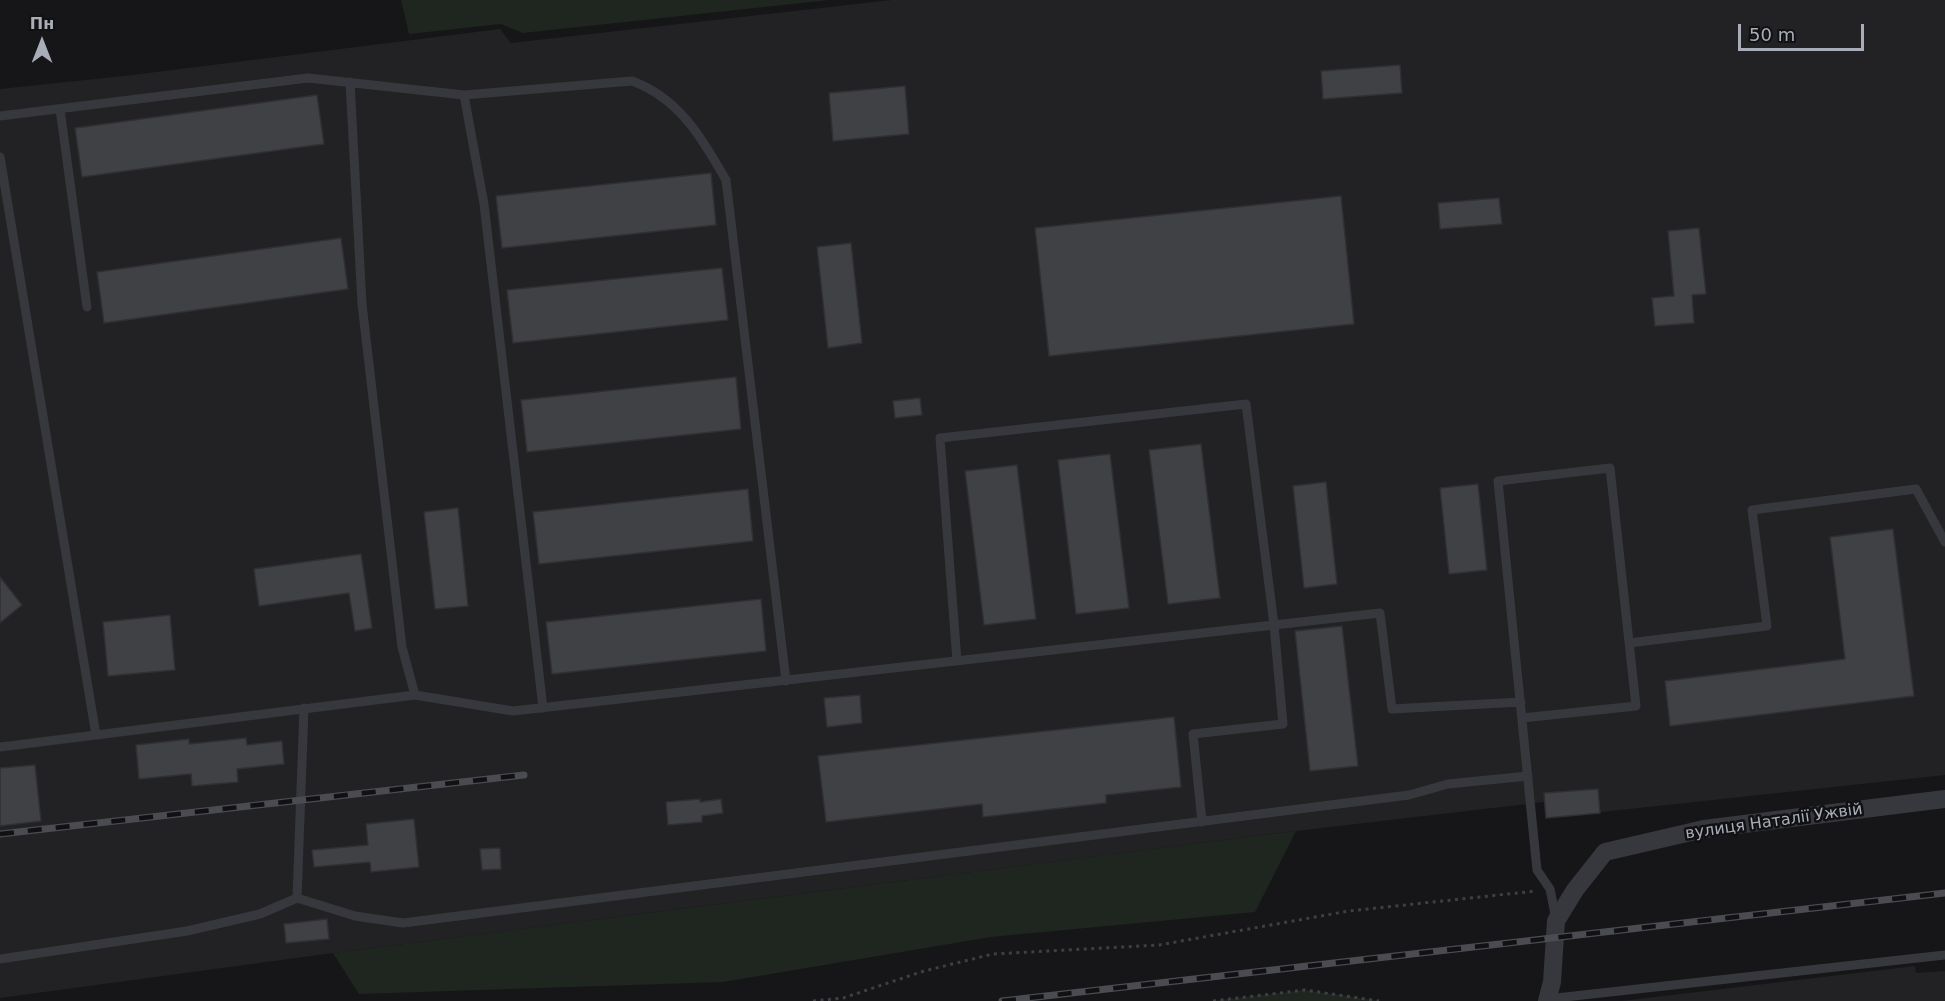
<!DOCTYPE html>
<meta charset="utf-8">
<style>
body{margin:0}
#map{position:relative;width:1945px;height:1001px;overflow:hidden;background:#161618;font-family:"DejaVu Sans",sans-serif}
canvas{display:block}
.north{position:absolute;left:12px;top:12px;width:60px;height:60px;-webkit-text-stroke:4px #111113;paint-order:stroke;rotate:0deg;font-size:16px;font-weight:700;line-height:24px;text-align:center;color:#a8adb8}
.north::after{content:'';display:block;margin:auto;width:21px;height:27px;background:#a8adb8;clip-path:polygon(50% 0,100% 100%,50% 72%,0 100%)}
.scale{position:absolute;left:1738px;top:24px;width:126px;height:27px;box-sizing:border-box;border:3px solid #a8adb8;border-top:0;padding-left:8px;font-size:18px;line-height:21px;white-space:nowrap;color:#a8adb8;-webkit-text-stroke:4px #111113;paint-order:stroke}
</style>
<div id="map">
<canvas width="1945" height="1001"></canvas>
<div class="north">Пн</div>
<div class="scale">50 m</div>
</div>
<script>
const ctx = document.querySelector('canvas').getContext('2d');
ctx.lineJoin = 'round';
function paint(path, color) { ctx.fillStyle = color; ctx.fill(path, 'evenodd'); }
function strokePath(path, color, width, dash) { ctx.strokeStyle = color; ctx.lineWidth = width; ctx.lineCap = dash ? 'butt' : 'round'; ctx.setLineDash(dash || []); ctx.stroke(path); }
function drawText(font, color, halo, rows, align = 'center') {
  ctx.font = font + ' "DejaVu Sans",sans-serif'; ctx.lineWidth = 5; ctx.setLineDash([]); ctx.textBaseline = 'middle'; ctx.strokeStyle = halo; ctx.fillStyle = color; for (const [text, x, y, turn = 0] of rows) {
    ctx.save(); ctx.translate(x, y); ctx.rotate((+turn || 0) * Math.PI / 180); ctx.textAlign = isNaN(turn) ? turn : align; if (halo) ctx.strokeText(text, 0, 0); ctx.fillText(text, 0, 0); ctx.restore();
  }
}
const built = new Path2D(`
 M892,0h1053v775l-399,43 -2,-16 -248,29 -963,122 -333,45v-909l124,-13 376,-47 11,14z
 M1915,966l1,7 29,-2v30h-323z`);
const green = new Path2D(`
 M401,0h428l-306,33 -22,-9 -92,10z
 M1296,831l-41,81 -264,25 -268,45 -364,12 -26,-41z
 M1305,990l74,11h-166z`);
const building = new Path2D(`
 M1400,65l2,28 -79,6 -2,-28z
 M905,86l4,48 -76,7 -4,-48z
 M317,95l7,49 -242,33 -7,-49z
 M711,173l5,52 -214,23 -6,-52z
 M1341,196l13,128 -305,32 -14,-128z
 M1499,198l3,26 -62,5 -2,-26z
 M1699,228l7,66 -14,1 2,28 -39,3 -3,-28 22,-2 -6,-65z
 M341,238l7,51 -244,34 -7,-51z
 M851,243l11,100 -34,5 -11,-101z
 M722,268l6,52 -215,23 -6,-53z
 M736,377l5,52 -214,23 -6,-52z
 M920,398l2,17 -27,3 -2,-17z
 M1201,444l19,154 -52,6 -19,-154z
 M1110,454l19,154 -53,6 -18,-154z
 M1017,465l19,154 -52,6 -19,-154z
 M1326,482l11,102 -33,4 -11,-102z
 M1478,484l9,86 -38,4 -9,-86z
 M748,489l5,52 -214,23 -6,-52z
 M458,508l10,98 -33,3 -11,-97z
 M1893,529l21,167 -244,30 -5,-45 180,-22 -15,-122z
 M361,554l11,74 -17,3 -6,-38 -90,13 -5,-37z
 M0,577l22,28 -22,18z
 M761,599l5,52 -214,23 -6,-52z
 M170,615l5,55 -67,6 -5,-54z
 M1342,626l16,140 -48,5 -15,-140z
 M860,695l2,28 -35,4 -3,-29z
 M1174,717l7,70 -75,8v8l-123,14 -1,-13 -156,18 -8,-66z
 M246,738l1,7 35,-4 2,23 -47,5 1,13 -46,4 -1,-12 -52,5 -3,-34 53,-6v5z
 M35,765l6,56 -41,5v-58z
 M1598,789l2,24 -54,5 -2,-25z
 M700,799v3l21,-3 2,14 -21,3v6l-34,3 -2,-23z
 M414,819l5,48 -48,5 -1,-10 -56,5 -2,-17 56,-5 -2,-21z
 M500,848l1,21 -19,1 -2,-21z
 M327,919l2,20 -43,4 -2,-19z`);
const path = new Path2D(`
 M813,1001l30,-3 81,-27 69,-17 166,-9 190,-34 187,-20
 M1213,1001l92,-11 74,11`);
const service = new Path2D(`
 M350,82l12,222 40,343 13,48
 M464,95l20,109 59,504
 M60,109l27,198
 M0,116l308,-38 156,17 168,-14c47,17 70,57 94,99l60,501
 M0,157l96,578
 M1629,643l138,-17 -15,-116 164,-21 29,53
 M957,661l-17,-223 306,-34 28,221 9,99 -90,10 9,88
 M1522,718l114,-12 -26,-238 -112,13 39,389 13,19 6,30
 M0,747l415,-52 98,16 867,-98 12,96 129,-7
 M297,898l7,-190
 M0,959l187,-28 73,-17 37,-16 58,18 48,7 1006,-128 39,-11 80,-8
 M1547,999l398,-44`);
const minor = new Path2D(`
 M1547,1001l5,-19 4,-61 19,-31 30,-38 99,-23 241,-30`);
const rail = new Path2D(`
 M0,834l524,-59
 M1002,1001l943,-108`);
const streetNames = [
 ["вулиця Наталії Ужвій",1774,822,-8]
];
paint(built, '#222225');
paint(green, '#1e261f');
paint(building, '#404145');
strokePath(building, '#303034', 1.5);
strokePath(path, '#3d3f44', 3, [3, 4.5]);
strokePath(service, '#37383d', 9);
strokePath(minor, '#37383d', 18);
strokePath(rail, '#4a4c52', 7);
strokePath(rail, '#111113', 4.5, [14]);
drawText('16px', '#a8adb8', '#111113', streetNames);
</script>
